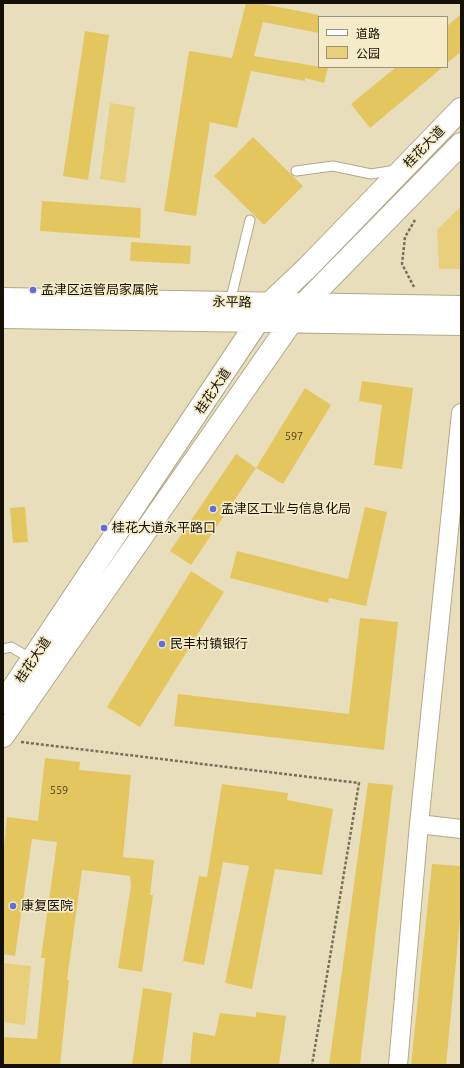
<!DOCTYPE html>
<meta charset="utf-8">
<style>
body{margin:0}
#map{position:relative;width:464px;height:1068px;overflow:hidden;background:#e8debc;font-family:Ubuntu,"Noto Sans SC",sans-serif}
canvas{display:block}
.frame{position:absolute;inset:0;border:4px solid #141005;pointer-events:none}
.legend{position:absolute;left:318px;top:16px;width:130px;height:52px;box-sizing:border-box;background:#f5ebc9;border:1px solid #9b937b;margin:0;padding:5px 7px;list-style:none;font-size:12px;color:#141005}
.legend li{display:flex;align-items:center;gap:8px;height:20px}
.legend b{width:20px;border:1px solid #9b937b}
</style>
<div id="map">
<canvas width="464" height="1068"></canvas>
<div class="frame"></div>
<ul class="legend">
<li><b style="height:5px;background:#fff"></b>道路</li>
<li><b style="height:11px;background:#e8cf7b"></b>公园</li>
</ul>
</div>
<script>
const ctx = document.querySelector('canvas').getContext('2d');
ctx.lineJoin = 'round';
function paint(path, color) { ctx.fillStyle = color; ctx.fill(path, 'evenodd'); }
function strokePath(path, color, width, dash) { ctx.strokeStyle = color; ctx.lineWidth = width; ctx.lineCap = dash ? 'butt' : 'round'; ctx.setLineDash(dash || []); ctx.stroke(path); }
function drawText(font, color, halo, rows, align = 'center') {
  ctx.font = font + ' Ubuntu,"Noto Sans SC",sans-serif'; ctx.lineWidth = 3.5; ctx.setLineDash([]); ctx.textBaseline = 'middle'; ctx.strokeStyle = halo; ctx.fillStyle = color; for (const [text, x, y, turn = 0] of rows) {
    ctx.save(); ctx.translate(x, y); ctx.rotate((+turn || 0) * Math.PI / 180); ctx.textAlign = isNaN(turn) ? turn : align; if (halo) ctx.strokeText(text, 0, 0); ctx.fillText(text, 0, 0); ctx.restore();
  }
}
const green = new Path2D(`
 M110,103l25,4 -10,76 -25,-4z
 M461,206v63h-22l-2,-39z
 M3,963l28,3 -6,59 -22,-3z`);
const building = new Path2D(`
 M246,3h12l61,12v18l-56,-11 -9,34 74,12 -4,15 -19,-5v3l-54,-10 -14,57 -27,-6 -14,94 -32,-5 25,-160 43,7z
 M461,14v38l-14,11v-37z
 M85,31l24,4 -21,145 -25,-4z
 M396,67h47l-73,61 -19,-24z
 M253,137l50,49 -39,39 -50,-49z
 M42,201l99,7 -1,30 -100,-7z
 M131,242l60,4 -1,18 -60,-3z
 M362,381l51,7 -11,81 -28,-4 8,-60 -23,-4z
 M305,388l26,17 -48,79 -27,-16z
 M236,454l20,14 -65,97 -21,-14z
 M25,507l3,35 -15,1 -3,-35z
 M365,507l22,5 -21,94 -37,-8 -1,5 -98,-25 7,-27 111,28z
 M191,571l33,21 -84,135 -33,-20z
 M360,618l38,4 -14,128 -210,-24 4,-32 171,20z
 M45,758l35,4 -1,8 52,5 -8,82 31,3 -4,35h3l-11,77 -24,-4 13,-82 -1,-10 -48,-6 -15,110h2l-9,85h-57v-28l34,2 8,-81h-4l16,-116 -25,-3 -17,117 -12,-2v-99l4,-38 31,4z
 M368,783l25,2 -33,280h-31z
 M222,784l66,9 -1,7 46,9 -11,66 -47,-6 -23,120 -27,-6 24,-117 -26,-4 -19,103 -21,-4 16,-85 8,1z
 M432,864l29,2v44l-15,155h-35z
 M143,988l29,5 -10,72h-30z
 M256,1012l30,4 -7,49h-89l3,-33 22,4 5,-23 36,4z`);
const path = new Path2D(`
 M414,287l-12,-23 3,-27 10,-17
 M21,742l338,41 -47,282`);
const service = new Path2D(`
 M296,171l37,-5 38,8 25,-4
 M230,302l20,-82
 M3,649l8,-2 21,12`);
const minor = new Path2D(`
 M461,413l-42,411 42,5
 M398,1065l21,-241`);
const secondary = new Path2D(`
 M3,299l458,8
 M3,317l458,7
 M3,703l267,-400 37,-35 154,-159
 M3,736l300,-431 158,-161`);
const markers = [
 [33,290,4,"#5d6de5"],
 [213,509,4,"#5d6de5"],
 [104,528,4,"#5d6de5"],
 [162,644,4,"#5d6de5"],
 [13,906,4,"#5d6de5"]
];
const numberNames = [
 ["597",294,436],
 ["559",59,790]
];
const streetNames = [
 ["桂花大道",424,147,-46],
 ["永平路",232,302,1],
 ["桂花大道",213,391,-56],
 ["桂花大道",33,660,-56]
];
const poiNames = [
 ["孟津区运管局家属院",41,290],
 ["孟津区工业与信息化局",221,509],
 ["桂花大道永平路口",112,528],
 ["民丰村镇银行",170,644],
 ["康复医院",21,906]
];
paint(green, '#e8cf7b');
paint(building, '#e4c65f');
strokePath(service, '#b2a989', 11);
strokePath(minor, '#b2a989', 20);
strokePath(secondary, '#b2a989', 24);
strokePath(path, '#77705a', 2.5, [3, 2]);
strokePath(service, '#fff', 9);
strokePath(minor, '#fff', 18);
strokePath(secondary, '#fff', 22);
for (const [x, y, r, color] of markers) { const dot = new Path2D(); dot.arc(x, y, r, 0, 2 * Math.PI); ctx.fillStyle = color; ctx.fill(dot); strokePath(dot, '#f5ebc9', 1.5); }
drawText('11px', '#483e1c', null, numberNames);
drawText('13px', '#141005', '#f5ebc9', streetNames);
drawText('13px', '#141005', '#f5ebc9', poiNames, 'left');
</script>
